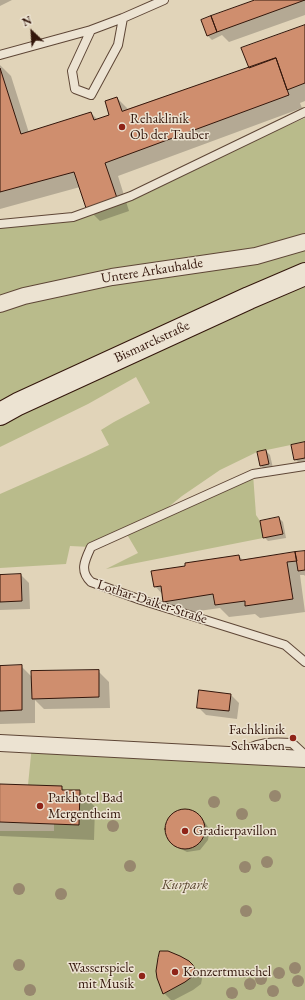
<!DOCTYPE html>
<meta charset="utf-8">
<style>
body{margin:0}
#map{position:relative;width:305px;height:1000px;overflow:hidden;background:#e1d4b9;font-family:"EB Garamond",serif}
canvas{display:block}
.north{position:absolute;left:12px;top:12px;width:40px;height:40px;-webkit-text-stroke:3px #ece3d2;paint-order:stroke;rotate:335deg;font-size:11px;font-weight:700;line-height:16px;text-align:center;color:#33160b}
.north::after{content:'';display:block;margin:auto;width:14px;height:18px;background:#33160b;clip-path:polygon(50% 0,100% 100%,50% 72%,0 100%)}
</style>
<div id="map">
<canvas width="305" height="1000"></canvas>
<div class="north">N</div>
</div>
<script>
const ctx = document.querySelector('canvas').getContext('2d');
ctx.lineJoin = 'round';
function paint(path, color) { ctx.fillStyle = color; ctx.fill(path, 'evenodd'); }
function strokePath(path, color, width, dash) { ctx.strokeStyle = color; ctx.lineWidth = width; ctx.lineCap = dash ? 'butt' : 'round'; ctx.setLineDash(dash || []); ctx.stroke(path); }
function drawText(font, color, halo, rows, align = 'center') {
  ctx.font = font + ' "EB Garamond",serif'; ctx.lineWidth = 3; ctx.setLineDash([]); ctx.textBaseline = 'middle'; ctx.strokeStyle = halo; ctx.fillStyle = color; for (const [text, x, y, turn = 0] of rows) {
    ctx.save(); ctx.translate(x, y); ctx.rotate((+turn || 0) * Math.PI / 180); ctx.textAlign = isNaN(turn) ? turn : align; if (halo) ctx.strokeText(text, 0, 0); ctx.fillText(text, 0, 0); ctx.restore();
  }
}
const green = new Path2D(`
 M305,118v324l-48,10 -37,18 -38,26 -26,21 97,-43 3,41 4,6 3,17 -157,31 32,-16 -13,-22 -34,16 -21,-1 -4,18 -66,4v-74l86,-38 23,-11 -8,-15 13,-8 36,-19 -14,-26 -48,27 -88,43v-219l71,-8z
 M32,745l273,14v241h-305v-169h54v-7h25l1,-34h-18v-4l-34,-1z`);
const shadow = new Path2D(`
 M0,0h12l-12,6z
 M258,0h47v15l-76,27 -7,-7 -10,5 -4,-4z
 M305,26v75l-5,2 2,5 -184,68 11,35 -29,10 -13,-13 -7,-21 -80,22v-144l11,11 18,57 62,-20 7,7 12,-4 7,-18 12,12 121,-41z
 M305,443v26l-10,-10z
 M266,451l4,4 3,13 -8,2 -4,-4z
 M279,518l4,4 3,16 -18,3 -4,-4z
 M305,552v24l-1,-1h-4l5,37 -45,6 -5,-4 -26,3 -9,-9 -43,6 -13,-13 -1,-6 -8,-9 84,-30 5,5z
 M21,575l8,8 1,26 -30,1v-34z
 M21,666l12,12 65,-7 11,11 1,26 -66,1 -9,-9v23l-35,1v-57z
 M231,695l8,8 -2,16 -31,-4 -8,-8z
 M0,785l61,2 4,4h15l15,16 -1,33 -94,-4z
 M181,810h7l6,2 10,9 4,6 1,6 -1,7 -8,10 -13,2 -10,-5 -9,-9 -2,-11 5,-11 4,-4z
 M189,962l12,12 1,5 -1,5 -8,6 -19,10h-3l-7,-7z`);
const building = new Path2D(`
 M255,0h50l-88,32 -6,-16z
 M211,16l6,16 -10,4 -6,-16z
 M305,25v58l-18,7 -11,-32 -27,10 -8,-20z
 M276,58l13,37 -184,68 12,35 -31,10 -12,-36 -74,20v-124l21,66 70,-22 3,8 15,-5 -4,-14 12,-4 5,14z
 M305,442v16l-11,2 -3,-15z
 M266,450l3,14 -9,2 -3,-14z
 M279,517l4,17 -20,4 -3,-17z
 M305,551v19l-7,1 -3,-19z
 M295,552l2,9 -10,1 6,37 -48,7v-5l-30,4 -2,-11 -50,8 -2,-16 -7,1 -3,-16 34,-5v-3l54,-8 1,5z
 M21,574l1,27 -22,1v-27z
 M22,665v45l-22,1v-45z
 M99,670v27l-67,2 -1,-28z
 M199,690l32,4 -2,17 -32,-3z
 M0,784l62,2v4h18l-1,35 -79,-3z
 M165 829a20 20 0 1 1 40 0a20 20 0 1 1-40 0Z
 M160,951h8l12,5 9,5 4,4 2,5 -2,6 -8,6 -22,12 -6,-16 -1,-7 2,-13z`);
const lane = new Path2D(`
 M123,18l-5,27 -27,50 -16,-6 -3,-18 19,-41 32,-12 41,-18
 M0,55l91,-25
 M0,224l73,-7 58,-21 174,-84
 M305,466l-52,8 -162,73c-6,13 -12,24 0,35l50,18 144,45 20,17
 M240,755c13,-14 34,-13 52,-12l13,12`);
const street = new Path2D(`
 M0,304l24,-8 88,-19 144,-21 49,-14
 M0,743l305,16`);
const secondary = new Path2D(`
 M0,414l18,-10 231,-106 56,-24`);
const trees = [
 [275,796],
 [214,802],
 [242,814],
 [113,826],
 [267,862],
 [130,866],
 [245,867],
 [19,889],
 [61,894],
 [246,911],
 [19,965],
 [295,968],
 [279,973],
 [261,979],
 [298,981],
 [250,984],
 [30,990],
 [273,991],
 [232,993]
];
const markers = [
 [122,127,4,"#8f2418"],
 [293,738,4,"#8f2418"],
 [40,806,4,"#8f2418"],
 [185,831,4,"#8f2418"],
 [175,972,4,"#8f2418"],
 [142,976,4,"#8f2418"]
];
const poiNames = [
 ["Rehaklinik",130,119],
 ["Ob der Tauber",130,135],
 ["Fachklinik",285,730,"right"],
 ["Schwaben",285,746,"right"],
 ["Parkhotel Bad",48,798],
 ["Mergentheim",48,814],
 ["Gradierpavillon",193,831],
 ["Wasserspiele",134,968,"right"],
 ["mit Musik",134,984,"right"],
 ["Konzertmuschel",183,972]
];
const streetNames = [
 ["Untere Arkauhalde",152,271,-9],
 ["Bismarckstraße",152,342,-25],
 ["Lothar-Daiker-Straße",152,602,18]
];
const parkNames = [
 ["Kurpark",185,885]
];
paint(green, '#b9bb8b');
paint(shadow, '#0003');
paint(building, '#cf8e6e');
strokePath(building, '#33160b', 1);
strokePath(lane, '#5e4636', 10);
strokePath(street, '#5e4636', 18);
strokePath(secondary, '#33160b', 24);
strokePath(lane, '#ece3d2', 8);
strokePath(street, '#ece3d2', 16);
strokePath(secondary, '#ece3d2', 22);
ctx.fillStyle = '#97876e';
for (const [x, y] of trees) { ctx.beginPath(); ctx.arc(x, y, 6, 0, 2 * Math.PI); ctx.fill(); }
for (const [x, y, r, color] of markers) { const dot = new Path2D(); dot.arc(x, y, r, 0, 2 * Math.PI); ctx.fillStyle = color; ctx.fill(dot); strokePath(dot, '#ece3d2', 1.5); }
drawText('14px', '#33160b', '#ece3d2', poiNames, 'left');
drawText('14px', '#33160b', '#ece3d2', streetNames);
drawText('italic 14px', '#5b4831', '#ece3d2', parkNames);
</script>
